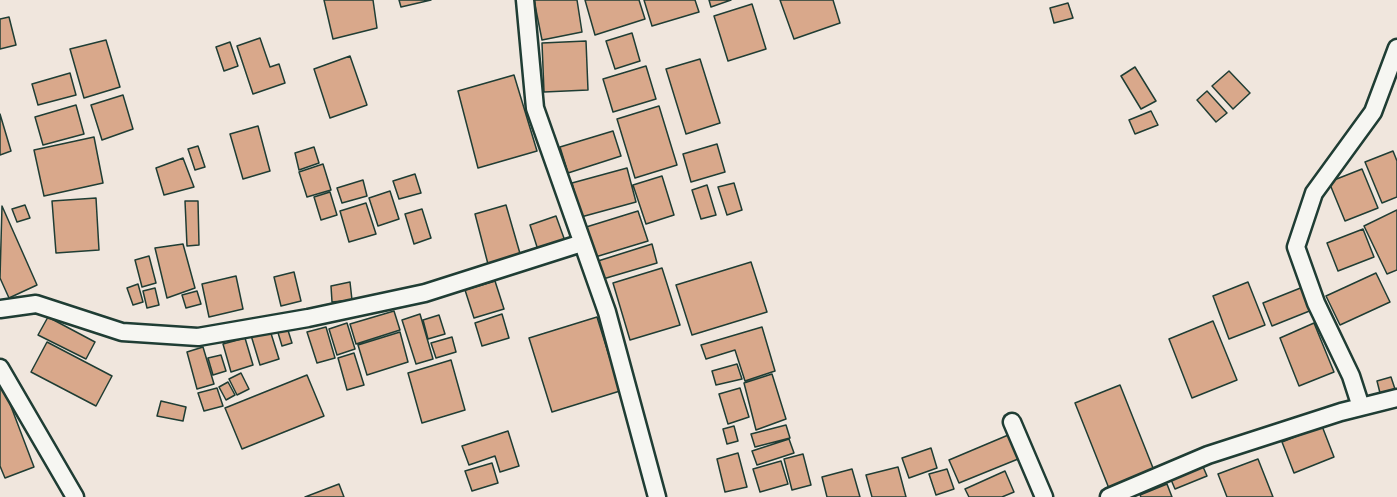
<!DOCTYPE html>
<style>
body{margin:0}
canvas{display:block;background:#f0e6dd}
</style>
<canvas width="1397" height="497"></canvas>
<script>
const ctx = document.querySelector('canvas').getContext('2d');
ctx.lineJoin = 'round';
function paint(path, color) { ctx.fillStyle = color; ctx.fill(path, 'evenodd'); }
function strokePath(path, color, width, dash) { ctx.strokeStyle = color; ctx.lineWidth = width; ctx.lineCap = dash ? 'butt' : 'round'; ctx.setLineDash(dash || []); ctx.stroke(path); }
const building = new Path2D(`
 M324,0h49l4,28 -44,11z
 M399,0h32l-30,7z
 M534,0h43l5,32 -40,8z
 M585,0h54l6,19 -50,16z
 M644,0h51l4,12 -47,14z
 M709,0h22l-20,7z
 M780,0h53l7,23 -46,16z
 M1068,3l5,15 -19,5 -4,-15z
 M752,4l14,45 -38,12 -14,-45z
 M9,17l7,28 -16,4v-30z
 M632,33l8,28 -25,8 -9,-28z
 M260,38l10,29 9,-3 6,19 -32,11 -16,-48z
 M106,40l14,47 -36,11 -14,-49z
 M586,41l2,49 -44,2 -2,-49z
 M230,42l8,24 -14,5 -8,-24z
 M350,56l17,49 -37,13 -16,-49z
 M700,59l20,64 -34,11 -20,-65z
 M646,66l10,33 -43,13 -10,-33z
 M1135,67l21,34 -15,8 -20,-33z
 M1229,71l21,22 -17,16 -21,-23z
 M70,73l6,22 -38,10 -6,-21z
 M514,75l23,76 -59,17 -20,-77z
 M1207,91l20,22 -11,9 -19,-22z
 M123,95l10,34 -31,11 -11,-35z
 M76,105l8,29 -41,11 -8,-28z
 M659,106l18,59 -42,13 -18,-59z
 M1151,111l7,14 -23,9 -6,-14z
 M0,114l11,37 -11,4z
 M258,126l12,45 -27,8 -13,-45z
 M613,131l8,25 -53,17 -8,-26z
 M94,137l9,46 -59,13 -10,-46z
 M717,144l8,28 -34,10 -8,-28z
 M198,146l7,21 -10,3 -7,-21z
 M314,147l5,16 -20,7 -4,-17z
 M1393,151l4,10v36l-15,6 -17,-41z
 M183,158l11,29 -30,8 -8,-27z
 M323,164l8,26 -24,7 -8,-25z
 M627,168l9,34 -55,15 -9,-34z
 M1362,169l16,39 -33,13 -16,-39z
 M415,174l6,19 -22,6 -6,-18z
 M662,176l12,39 -28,9 -13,-39z
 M363,180l4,16 -25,7 -5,-15z
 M734,183l8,27 -15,5 -9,-28z
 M707,185l9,30 -15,4 -9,-29z
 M390,191l9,28 -21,7 -9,-28z
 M330,192l7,23 -16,5 -7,-23z
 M96,198l3,52 -43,3 -4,-52z
 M185,201h13l1,44 -12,1z
 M366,203l10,31 -27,8 -9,-31z
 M25,205l5,13 -13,4 -5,-13z
 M506,205l15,52 -32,11 -14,-54z
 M2,206l35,79 -28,13 -9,-20z
 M422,209l9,29 -17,6 -9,-30z
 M1397,210v60l-10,4 -23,-48z
 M638,211l10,30 -56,17 -9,-30z
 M556,216l9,25 -27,9 -8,-25z
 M1363,229l11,28 -36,14 -11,-28z
 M183,244l12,44 -28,10 -12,-50z
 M652,244l5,19 -54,16 -5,-18z
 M149,256l7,27 -14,4 -7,-27z
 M751,262l16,50 -75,23 -16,-50z
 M662,268l18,57 -50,15 -17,-57z
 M294,272l7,29 -20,5 -7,-29z
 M1376,273l14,29 -50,23 -14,-29z
 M236,276l7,33 -34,8 -7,-33z
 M495,281l9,28 -30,9 -9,-28z
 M350,282l2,18 -20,2 -1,-16z
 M1248,282l17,43 -36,14 -16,-43z
 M138,284l5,18 -10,3 -6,-17z
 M1303,287l9,23 -40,16 -9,-23z
 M155,288l4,17 -12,3 -4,-17z
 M197,291l4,13 -15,4 -4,-13z
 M394,311l6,19 -44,14 -6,-20z
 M420,314l13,45 -17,5 -14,-44z
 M502,314l7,24 -27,8 -7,-23z
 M439,315l6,19 -17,5 -5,-19z
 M48,317l47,25 -9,17 -48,-24z
 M597,317l23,74 -68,21 -23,-74z
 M1213,321l24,59 -45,18 -23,-59z
 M347,323l8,26 -18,6 -8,-26z
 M1314,323l20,49 -35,14 -19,-48z
 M286,324l6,19 -10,3 -6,-20z
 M269,327l10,32 -19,6 -10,-33z
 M326,327l9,31 -18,5 -10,-31z
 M762,327l13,44 -30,10 -10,-31 -29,9 -5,-14z
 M400,332l8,30 -41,13 -9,-30z
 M452,337l4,15 -20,6 -5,-15z
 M245,338l8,27 -22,7 -8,-28z
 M47,342l65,34 -16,30 -65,-34z
 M203,347l11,37 -17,5 -10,-37z
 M354,353l10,32 -17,5 -9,-32z
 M221,355l5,16 -13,4 -5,-17z
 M451,360l14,50 -43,13 -14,-50z
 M737,364l5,15 -26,6 -4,-14z
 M241,373l8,16 -12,6 -8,-16z
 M772,374l14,45 -30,11 -12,-47z
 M307,375l17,41 -82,33 -17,-41z
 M1391,377l4,12 -15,4 -3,-12z
 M228,382l7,13 -9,5 -7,-13z
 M1120,385l35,88 -45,18 -35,-88z
 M4,388l30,79 -29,11 -5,-12v-77z
 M217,388l6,18 -19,5 -6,-18z
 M740,388l9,29 -21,7 -9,-30z
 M161,401l25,6 -3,14 -26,-5z
 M786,425l4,13 -35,9 -4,-13z
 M734,426l4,15 -11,3 -4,-15z
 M1322,426l12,31 -40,16 -12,-31z
 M508,431l11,35 -19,6 -5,-16 -26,9 -7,-19z
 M1013,433l10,24 -64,26 -10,-23z
 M789,439l5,14 -37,12 -5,-14z
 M931,448l6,20 -28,10 -7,-20z
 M738,453l9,34 -22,5 -8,-33z
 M803,454l8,31 -19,5 -8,-31z
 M1258,459l15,38h-46l-9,-23z
 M781,461l7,23 -28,8 -7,-23z
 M1201,462l6,14 -32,13 -6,-14z
 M492,463l6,20 -26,8 -7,-20z
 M898,467l8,30h-34l-6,-22z
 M852,469l8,28h-33l-5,-20z
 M947,469l7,20 -18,6 -7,-21z
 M1005,471l9,21 -12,5h-33l-4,-8z
 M339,484l5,13h-39z
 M1167,484l5,13h-31l-1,-2z`);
const minor = new Path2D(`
 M525,0l10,108 72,204 50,185
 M0,309l36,-5 86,28 76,5 110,-19 117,-25 157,-50
 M0,368l75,129
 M1361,407l-10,-31 -35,-73 -20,-56 18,-54 59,-81 24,-64
 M1012,422l32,75
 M1109,497l99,-42 133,-43 56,-14`);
paint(building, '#d9a88b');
strokePath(building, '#1f3d34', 1.5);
strokePath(minor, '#1f3d34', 21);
strokePath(minor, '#f6f6f2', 16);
</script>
